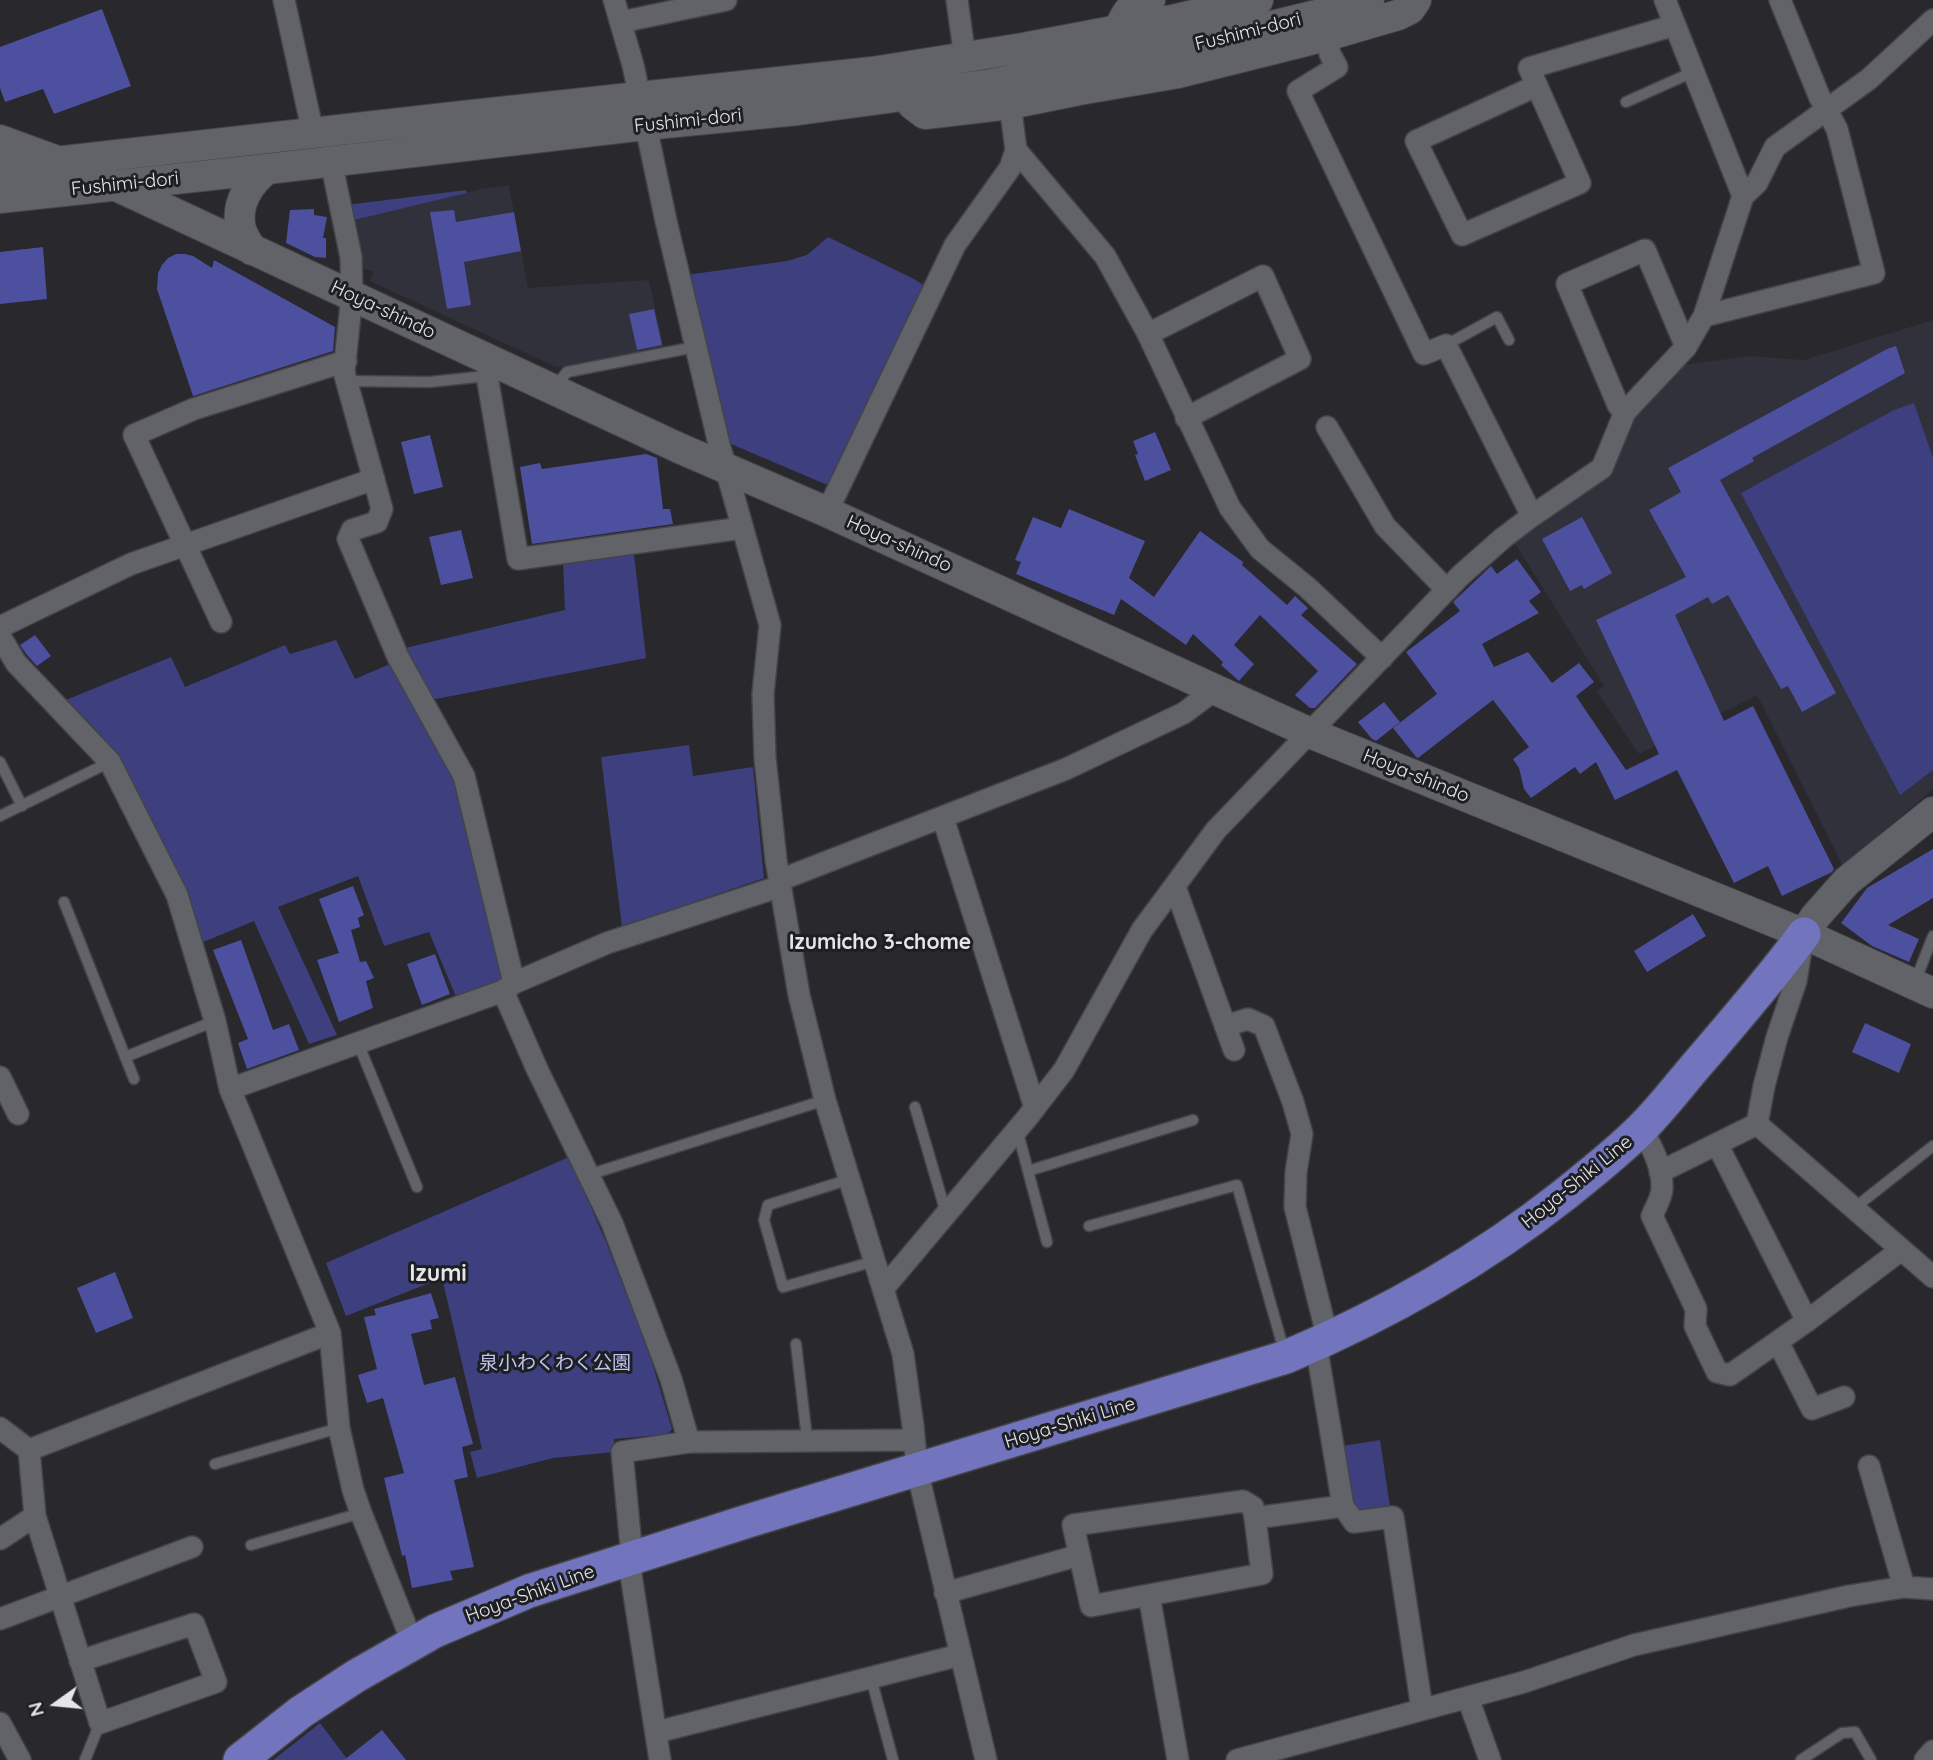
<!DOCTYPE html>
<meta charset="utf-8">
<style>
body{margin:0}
#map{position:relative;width:1933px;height:1760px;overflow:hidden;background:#28282d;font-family:Quicksand,sans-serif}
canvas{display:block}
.north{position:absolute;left:21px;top:1669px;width:70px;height:70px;-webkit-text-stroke:5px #1e1f23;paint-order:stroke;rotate:255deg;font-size:19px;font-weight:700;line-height:28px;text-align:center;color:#e6e6e9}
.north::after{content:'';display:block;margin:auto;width:24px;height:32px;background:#e6e6e9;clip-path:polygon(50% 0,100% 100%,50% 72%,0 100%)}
</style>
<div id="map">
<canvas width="1933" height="1760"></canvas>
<div class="north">N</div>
</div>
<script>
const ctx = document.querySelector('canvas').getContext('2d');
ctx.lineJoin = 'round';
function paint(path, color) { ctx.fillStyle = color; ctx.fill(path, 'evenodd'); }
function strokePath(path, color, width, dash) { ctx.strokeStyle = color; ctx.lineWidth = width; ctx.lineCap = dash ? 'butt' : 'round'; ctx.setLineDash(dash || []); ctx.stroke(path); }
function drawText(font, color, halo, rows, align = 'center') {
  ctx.font = font + ' Quicksand,"Noto Sans JP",sans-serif'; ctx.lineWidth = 6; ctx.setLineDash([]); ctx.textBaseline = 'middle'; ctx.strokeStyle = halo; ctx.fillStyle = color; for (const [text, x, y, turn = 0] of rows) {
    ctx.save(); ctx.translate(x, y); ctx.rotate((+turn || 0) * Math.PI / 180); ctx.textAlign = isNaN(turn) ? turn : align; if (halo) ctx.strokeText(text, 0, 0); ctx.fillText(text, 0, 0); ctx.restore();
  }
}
const built = new Path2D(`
 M509,185l19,103 121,-8 15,69 -84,16 -24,2 -186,-86 4,-9 -14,-5 -10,-46 131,-32z
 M1933,320v469l-90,77 -86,-171 -118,59 -42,-63 7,-5 -89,-143 87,-61 27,-64 53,-53 68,-9 54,4z`);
const green = new Path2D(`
 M466,190l1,3 -117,28 -4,-16z
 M828,237l86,42 14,9 -96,199 -108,-46 -38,-166 101,-14 20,-6z
 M1914,403l19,55v312l-33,25 -159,-302 151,-82z
 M634,554l12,104 -215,42 -26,-52 160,-38 -2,-47z
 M336,640l19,39 35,-15 67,118 48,191 -8,12 -40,14 -28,-67 -45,14 -26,-70 -80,31 59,128 -28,9 -55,-123 -53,22 -22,-57 -118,-184 110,-45 14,30 100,-42 5,9z
 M689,745l4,31 60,-9 11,111 -142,49 -21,-170z
 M569,1157l37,85 42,107 24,80 -4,5 -54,5v13l-61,6 -76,20 -7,-26 12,-3 -40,-171 -96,38 -20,-53z
 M1380,1440l10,67 -30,5 -9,-9 -9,-57z
 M320,1723l28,37h-75z`);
const building = new Path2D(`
 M102,9l29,77 -77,28 -11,-25 -38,13 -5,-14v-41z
 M314,209v6l13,2 -4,21h3v20l-11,-1 -29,-14 4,-33z
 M454,210l2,12 58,-10 7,39 -57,11 7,43 -24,4 -17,-97z
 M43,247l4,52 -47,5v-52z
 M176,254h9l8,2 19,12 2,-8 121,67 -2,24 -140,45 -36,-107 1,-16 4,-8 6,-7z
 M654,309l8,36 -25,5 -8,-36z
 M1896,346l9,27 -153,85 2,3 -34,19 116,213 -34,19 -14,-26 -7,3 -53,-94 -16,9 -4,-7 -33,18 49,106 29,-15 81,163 -2,3 -50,24 -14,-30 -34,17 -57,-113 -62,30 -19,-38 -16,12 -5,-7 -44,31 -7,-9 -5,-21 -6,-9 16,-12 -36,-47 -75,58 -2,-1 -23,-29 44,-34 -31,-42 54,-41 -7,-9 38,-36 6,8 20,-15 24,33 -12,9 10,12 -57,31 12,23 34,-15 24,31 27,-20 15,19 -18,14 50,74 33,-16 -63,-134 90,-43 -37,-67 32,-18 -13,-24 219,-119z
 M1155,432l16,38 -26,11 -10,-26 3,-1 -5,-13z
 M430,435l13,52 -29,7 -13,-52z
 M646,454l11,4 6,51h7l3,15 -141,20 -12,-77 20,-4 2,6z
 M1069,509l76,32 -16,37 25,19 46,-66 43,31 -1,3 45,40 8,-9 13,12 -7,7 56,49 -42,44h-5l-15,-13 23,-24 -58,-56 -26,30 20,19 -15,17 -18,-16 2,-3 -30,-28 -7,11 -65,-46 -7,16 -98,-41 5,-12 -6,-2 18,-43 28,11z
 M1582,517l30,56 -28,16 -2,-4 -12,6 -28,-52z
 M461,530l12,48 -32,7 -12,-48z
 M35,635l16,21 -14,10 -10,-11 -7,-10z
 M1384,702l16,20 -24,19 -4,-2 -14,-17z
 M1933,849v49l-45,27 31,14 -10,23 -37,-16 -31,-23 26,-35z
 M353,886l11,29 -6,3 2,9 -9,3 9,32 6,-1 8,17 -8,3 7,27 -34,14 -22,-62 22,-7 -20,-54z
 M1693,914l13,22 -59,36 -13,-21z
 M241,940l32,90 16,-6 10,26 -52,19 -9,-26 10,-4 -35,-89z
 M435,954l15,40 -28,11 -15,-41z
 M1865,1023l46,21 -12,29 -47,-21z
 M115,1272l18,46 -37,15 -19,-45z
 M431,1293l8,25 -9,2 2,9 -21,5 13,51 31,-8 18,67 -11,3 6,30 -14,3 20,87 -24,4 3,9 -41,8 -7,-33 -3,1 -18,-78 20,-5 -21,-75 -16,5 -9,-28 19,-6 -13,-52 12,-2 -2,-6z
 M382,1730l24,30h-62z`);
const lane = new Path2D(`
 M1626,102l67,-30
 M1446,345l51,-28 12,23
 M347,381l82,1 58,-6
 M554,388l13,-16 128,-25
 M0,762l22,44
 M0,816l110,-54
 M64,902l70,177
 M1915,982l18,-46
 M358,1043l59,144
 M125,1057l90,-36
 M915,1107l31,106
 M1017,1129l11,42 165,-51
 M1028,1171l19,71
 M588,1175l237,-75
 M850,1179l-82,26 -4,15 19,67 92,-26
 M1853,1209l80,-63
 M1089,1226l148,-41 48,169
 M796,1344l10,86v11
 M215,1464l124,-36
 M251,1545l110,-32
 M871,1678l22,82
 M85,1760l15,-37
 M1801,1760l41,-27 13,-1 16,28`);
const street = new Path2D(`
 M284,0l29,133
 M614,0l19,65 33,156 53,223 51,181 -7,69 2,64 11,102 23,135 26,105 78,254 10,72 4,44 69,290
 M957,0l8,58
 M1665,0l78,196
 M621,22l105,-22
 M1326,36l4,18 7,13 -39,24 126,263 22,-9 86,171
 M1536,86l-120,55 46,94 118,-52 -51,-115 146,-43
 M1016,150l89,106 43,78 82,174 30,41 48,39 74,70
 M1704,316l170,-43 -37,-144 -17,-31 -40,-98
 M1148,334l115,-58 37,83 -114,59
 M494,362l-7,14 31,183 224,-31
 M1625,412l-7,-7 -51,-121 78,-34 41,97
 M1327,427l58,99 62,64
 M827,512l128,-267 55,-77 6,-18 -6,-46
 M221,622l-87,-187 60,-26 152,-48
 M0,627l131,-63 243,-85
 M0,636l16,27 94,99 67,133 38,126 15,68 100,244 9,95 14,62 8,23 52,131
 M943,818l92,290
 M780,880l286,-111 118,-56 32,-24
 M1175,887l59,163
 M514,983l93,-40 174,-57
 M503,991l34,78 75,154 59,156 18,63 -67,10 10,105 -1,18 29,185
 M1225,1026l23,-7 16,7 29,76 9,32 -6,38 -1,35 33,132
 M0,1077l18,37
 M230,1089l273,-98 11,-8 -50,-207 -66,-119 -50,-118 4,-9 25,-8 5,-13 -38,-137 8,-77 -1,-38 -20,-96
 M1757,1124l7,-38 13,-49 19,-56 6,-38
 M1641,1129c11,17 22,38 21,60 0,8 -7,19 -10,27l44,93 -1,17 22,46 13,3 77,-54 94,-71
 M1717,1144l90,177
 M1660,1172l97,-48 176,153
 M883,1289l144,-171 37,-48 78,-140 74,-100 245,-255 42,-37 29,-22 70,-48 23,-56 61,-65 18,-31 39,-120 14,-13 18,-36 94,-68 64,-59
 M1778,1342l34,67 32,-12
 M1316,1344l27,162 11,16 39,-5 29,192
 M0,1428l29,22 6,66 65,207 116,-41 -22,-58 -114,37
 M689,1442l225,-2
 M29,1450l301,-117
 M1869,1466l35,121
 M0,1539l35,-23
 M945,1593l135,-38
 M1149,1595l113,-21 -7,-56
 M0,1619l192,-72
 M1468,1698l22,62
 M0,1723l20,37
 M657,1732l303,-77
 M1178,1760l-29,-165 -58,11 -18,-81 170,-24 10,6 2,11 88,-12
 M1237,1760l287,-78 110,-37 215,-49 55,-9 29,2
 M1925,1760l8,-9`);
const secondary = new Path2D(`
 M1118,31c9,-20 11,-25 32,-31
 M908,95l5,10 12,9 85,-10 69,-14 99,-17 148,-37 72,-21 12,-6 6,-9
 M0,140l60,22 54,23 565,263 148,64 483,221 494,201 129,59
 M0,168l463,-52 409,-44 151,-24 149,-28 86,-20
 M0,198l267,-29 378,-44 153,-15 194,-26 197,-38 136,-33 44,-13
 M252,250c-5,-8 -11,-16 -12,-26 -3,-22 10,-42 27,-55
 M1804,934l11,-17 32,-36 86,-69`);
const primary = new Path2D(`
 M240,1760l61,-48 55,-36 79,-45 94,-40 219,-70 538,-164c101,-43 192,-94 278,-162 26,-21 53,-42 77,-66 21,-21 39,-45 59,-68 35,-41 71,-82 104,-127`);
const streetNames = [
 ["Fushimi-dori",1248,32,-14],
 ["Fushimi-dori",688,121,-6],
 ["Fushimi-dori",125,184,-6],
 ["Hoya-shindo",383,310,25],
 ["Hoya-shindo",899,544,24],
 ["Hoya-shindo",1416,776,22],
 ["Hoya-Shiki Line",1577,1182,-39],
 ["Hoya-Shiki Line",1070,1423,-17],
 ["Hoya-Shiki Line",530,1594,-20]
];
const parkNames = [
 ["泉小わくわく公園",555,1363]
];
const neighbourhoodNames = [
 ["Izumicho 3-chome",880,943]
];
const quarterNames = [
 ["Izumi",438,1274]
];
paint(built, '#30313b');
paint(green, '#3d3f7e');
paint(building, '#4d4f9f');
strokePath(lane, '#444448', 13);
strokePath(street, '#444448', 24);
strokePath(secondary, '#444448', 32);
strokePath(primary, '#444448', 36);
strokePath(lane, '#626368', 10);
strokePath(street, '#626368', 21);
strokePath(secondary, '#626368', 30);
strokePath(primary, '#7275be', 33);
drawText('19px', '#e6e6e9', '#1e1f23', streetNames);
drawText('19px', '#bdc3ef', '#1e1f23', parkNames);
drawText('bold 21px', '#e6e6e9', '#1e1f23', neighbourhoodNames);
drawText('bold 23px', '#e6e6e9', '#1e1f23', quarterNames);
</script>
